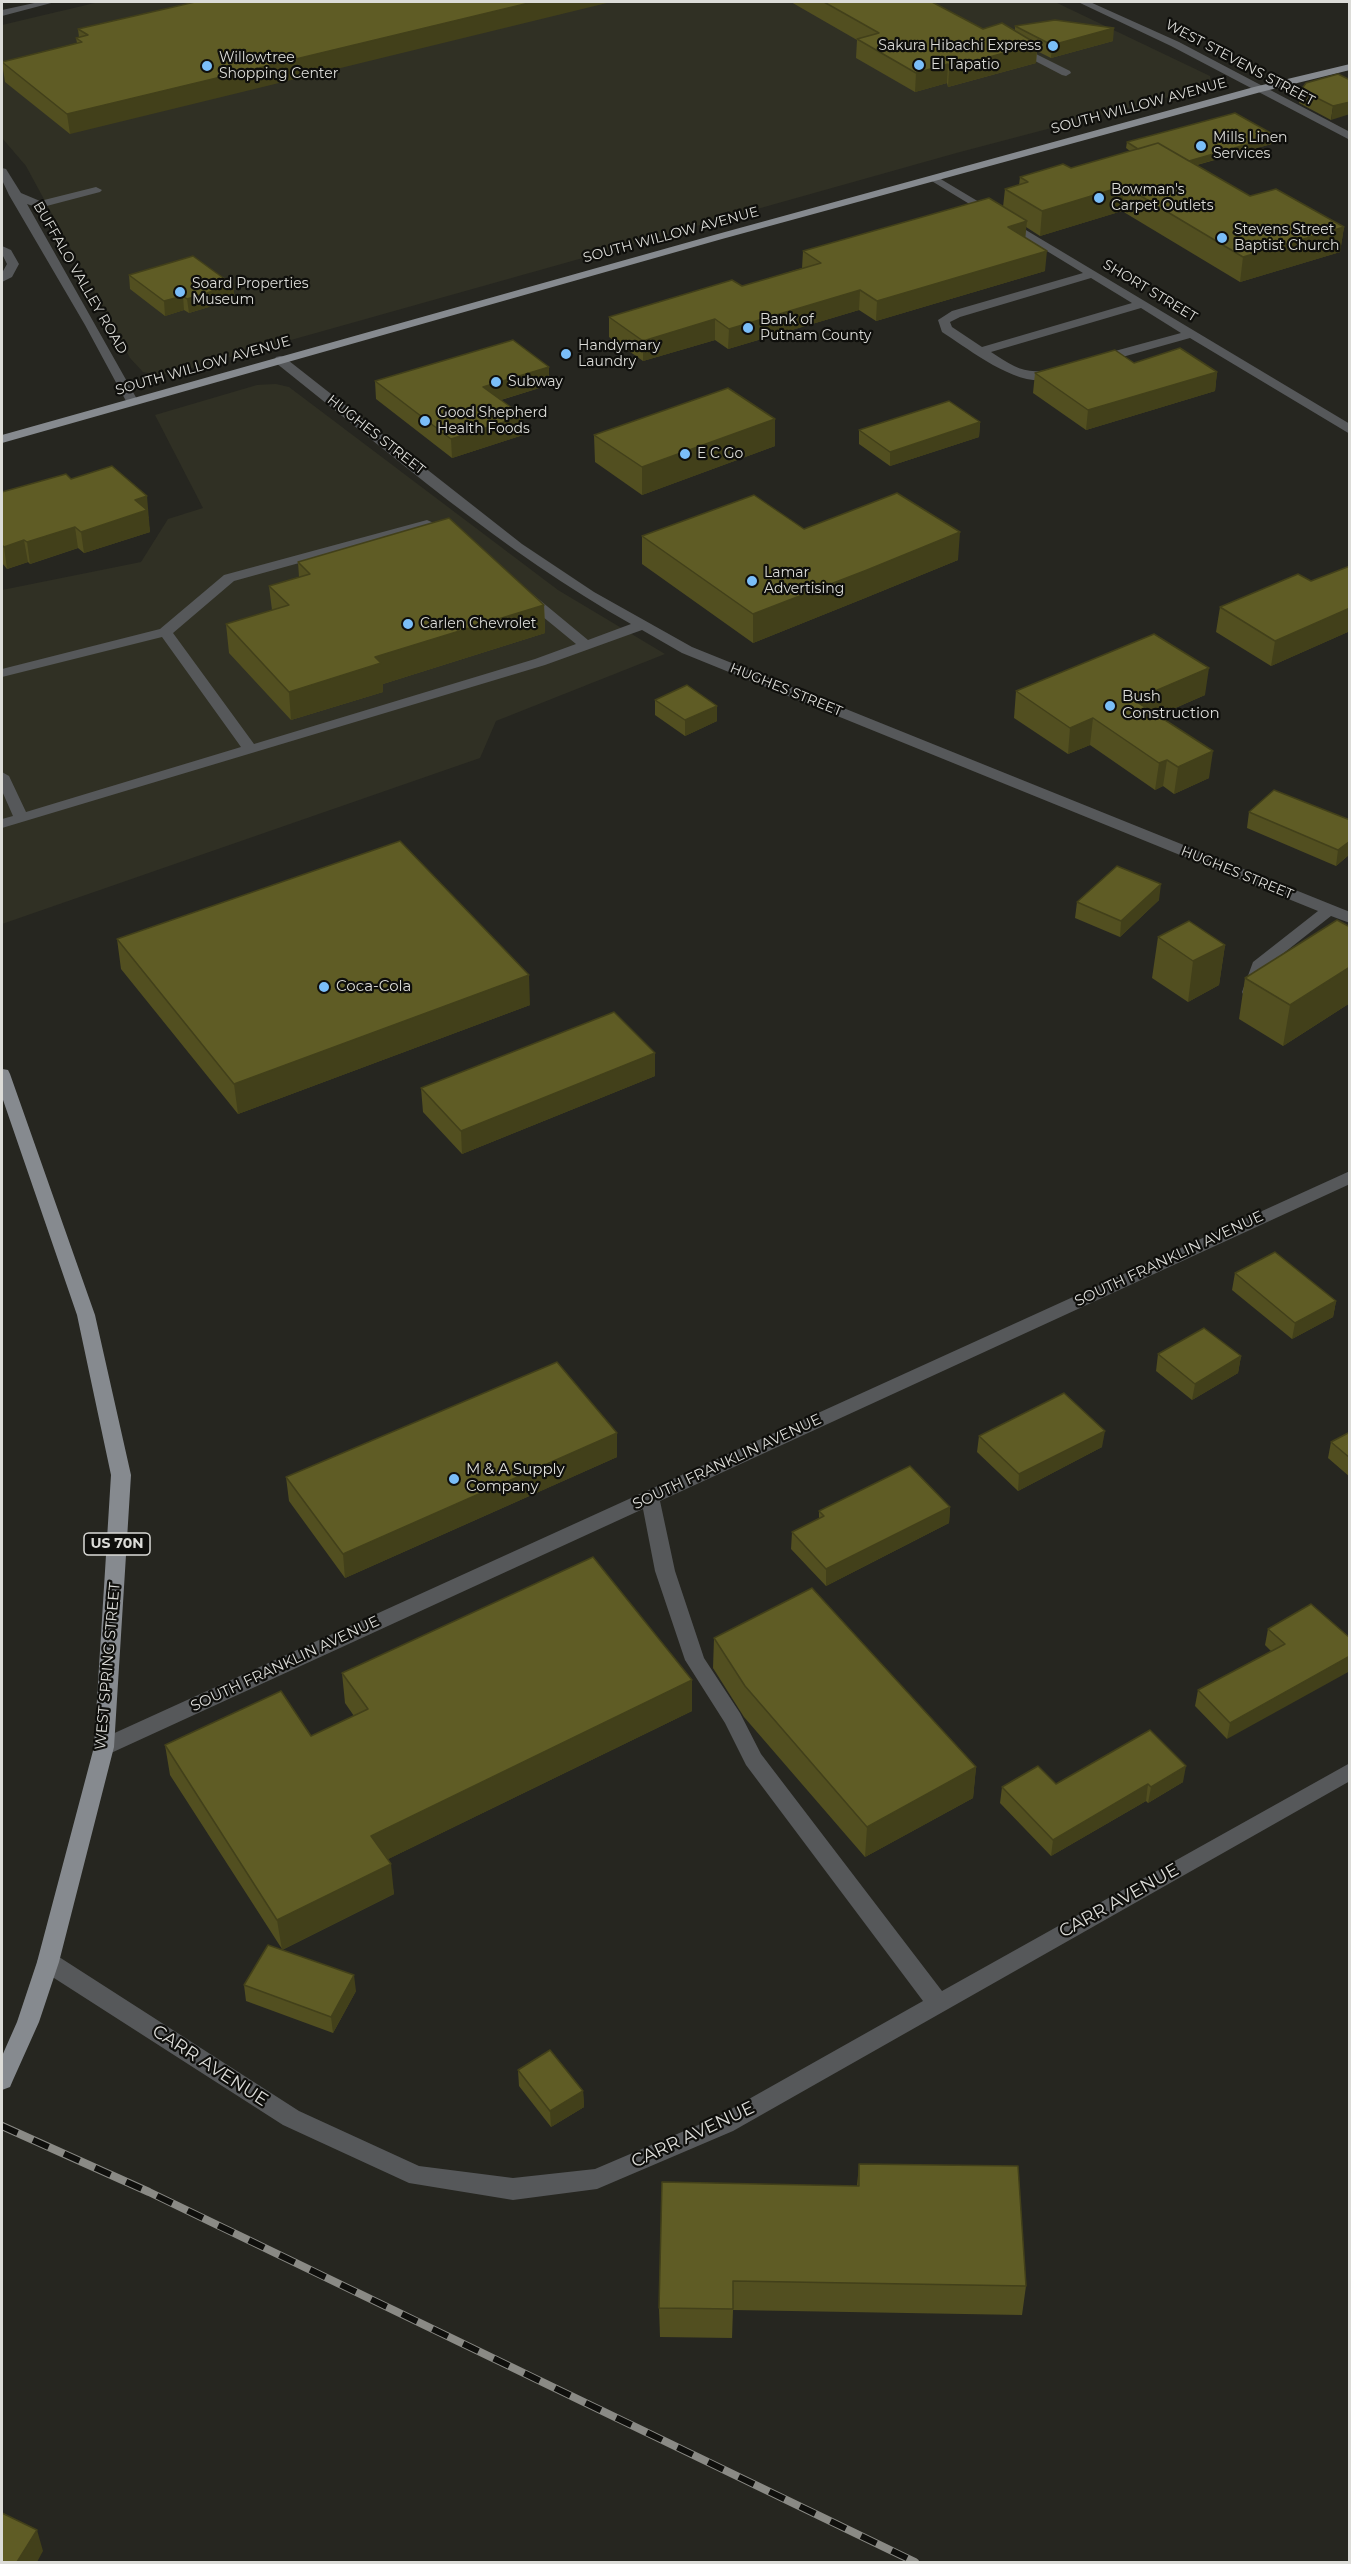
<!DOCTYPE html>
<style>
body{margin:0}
#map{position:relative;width:1351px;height:2564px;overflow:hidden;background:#262620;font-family:Montserrat,sans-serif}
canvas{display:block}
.frame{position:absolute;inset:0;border:3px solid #dcdcd8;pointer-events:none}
</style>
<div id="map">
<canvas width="1351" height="2564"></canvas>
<div class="frame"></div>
</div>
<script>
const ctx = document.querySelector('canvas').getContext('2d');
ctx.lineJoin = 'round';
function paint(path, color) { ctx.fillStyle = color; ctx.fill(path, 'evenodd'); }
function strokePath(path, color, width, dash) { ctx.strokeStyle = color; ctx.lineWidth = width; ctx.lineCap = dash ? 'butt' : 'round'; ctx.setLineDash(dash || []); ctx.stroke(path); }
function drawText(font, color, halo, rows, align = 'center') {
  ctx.font = font + ' Montserrat,sans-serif'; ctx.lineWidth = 4.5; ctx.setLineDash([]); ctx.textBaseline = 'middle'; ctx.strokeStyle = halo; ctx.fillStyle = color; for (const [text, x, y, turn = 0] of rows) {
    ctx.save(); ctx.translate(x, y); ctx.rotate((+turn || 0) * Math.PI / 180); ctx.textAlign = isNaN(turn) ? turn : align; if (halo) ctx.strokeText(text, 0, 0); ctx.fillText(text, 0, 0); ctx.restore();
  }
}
const built = new Path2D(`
 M99,2h956l155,74 1,7 -23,9 -228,60 -790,222h-15l-12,-2 -13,-14 -104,-192 -24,-28v-113z
 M276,384l13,3 269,203 107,64 -169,67 -16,37 -478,166v-334l139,-28 27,-43 35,-11 -48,-93 102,-30z`);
const minor = new Path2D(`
 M39,2h16l-53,14v-6z
 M1078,2h12l89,40 171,90v8l-179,-94z
 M1016,44l54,27 1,2 -5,3 -4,-1 -50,-26 -1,-2z
 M2,168l4,1 15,24 19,8 56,-14 6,3 -2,2 -61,16 -12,-4 111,197 -2,3 -4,1 -6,-4 -41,-76 -76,-130 -7,-15z
 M934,175l416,249v10l-160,-96 -89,25h-8l-2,-3 2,-3 88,-24 -40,-25 -150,44c25,16 35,24 65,16l6,4c-30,29 -94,-24 -120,-40l-4,-12 14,-9 131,-38 -153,-93 -2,-2zM1091,278l41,25 -150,44 -30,-20 -2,-5 10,-5z
 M2,246l9,4 8,14 -7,13 -10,5v-9l5,-9 -5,-10z
 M280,356l4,1 238,187 72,48 98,55 658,265v11l-19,-7 -65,51 -10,29h-12l-2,-4 11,-30 65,-51 -636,-258 -40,-23 -97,35 -543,163v-9l11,-3 -11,-25v-19l7,4 17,36 215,-65 -79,-110 -160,40v-8l158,-40 64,-54 203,-55 25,11 -7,4 -19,-7 -192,53 -61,52 81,111 281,-85 41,-15 -56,-46 -2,-3 2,-3h10l58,48 43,-16c-128,-72 -240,-170 -355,-261l-2,-3 2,-3z
 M1350,1171v13l-690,317 15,70 29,87 36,55 21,41 181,237 408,-228v18l-617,350 -136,58 -84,11 -104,-17 -126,-58 -243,-156 -3,-7 3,-7 8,-2 8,2 243,156 120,55 94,12 82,-9 122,-52 206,-116 -177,-236 -21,-42 -40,-63 -30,-89 -12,-62 -532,244 -7,2 -7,-2 -3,-6 3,-6z`);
const major = new Path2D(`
 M1350,64v6l-89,22 -539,147 -720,204v-8l712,-200 540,-148z
 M2,1069l6,1 2,4 85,241 36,160 -17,272 -55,215 -20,60 -26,58 -3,7 -8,3v-34l15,-34 20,-60 57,-215 17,-272 -34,-160 -75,-218z`);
const rail = new Path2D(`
 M2,2126l147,66 766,370`);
const wall = new Path2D(`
 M195,2l-125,132 -65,-52 -3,-20 75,-19 -1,-5 3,-1 -1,-8z
 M791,2h141l51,27 32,2v-5l98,15 -62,17 -14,-7 -1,12 -88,24 -1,-4 -32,9 -59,-34 1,-18z
 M1338,74l-7,46 -32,-17 2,-13z
 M1276,136l-1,7 -78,22 53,31 94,31 -4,25 -100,30 -118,-71 -82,25 -14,-9 -1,11 20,33 -169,50 -17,-11 -131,39 -13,-9 -72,21 -34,-24v-20l133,-31 60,-18 1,-17 200,-44 2,-18 14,-4 1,-8 51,-9 59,-17 -4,-3 1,-6z
 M129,275l106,24 -46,14 -5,-3 -19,6 -35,-27z
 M1134,363l83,9 -2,19 -129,39 -53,-37 2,-20z
 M375,381l174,4 -48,15 22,16v19l-71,23 -76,-59z
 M775,419v27l-133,49 -47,-33 -1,-27z
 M980,422l-1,15 -89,29 -31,-22v-14z
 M71,479l78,38 -1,1 2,14 -66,21 -6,-5 -48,16 -2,-2 -21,7 -5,-6v-71z
 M804,529l154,31 -93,38 -112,45 -111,-79v-28z
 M298,562l246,43 1,28 -162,51v8l-92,28 -62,-67 -3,-29 46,-14 -3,-24 30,-9z
 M1350,566v65l-79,35 -55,-34 4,-25 91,-26z
 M1016,691l189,4 -48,21 52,62 -35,16 -11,-8 -8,4 -65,-45 -22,9 -54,-36z
 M655,700l62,21 -32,15 -30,-21z
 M1249,812l101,8v34l-14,12 -89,-38z
 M1159,900l-39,37 -45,-19 2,-16z
 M1350,927v76l-67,43 -44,-27 6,-41z
 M1158,937l67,8 -6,40 -31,17 -36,-24z
 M117,939l413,66 -292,109 -117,-145z
 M655,1076l-193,78 -39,-42 -2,-24z
 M1235,1273l101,28 -3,16 -41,22 -60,-49z
 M1158,1354l83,2 -3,17 -46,27 -36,-29z
 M1350,1432v45l-22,-19 3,-16z
 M617,1433v24l-272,121 -56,-77 -3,-24z
 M979,1436l123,11 -84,44 -41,-39z
 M950,1507l-1,16 -123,63 -35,-37 1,-17 27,-13v-8z
 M1311,1604l-84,135 -32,-33 3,-16 73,-39 -6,-6 3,-16z
 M714,1638l262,129 -3,31 -108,59 -121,-140 -31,-49z
 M342,1673l350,38 -304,148 6,35 -112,56 74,41 -23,42 -87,-32 -2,-16 38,-36 -112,-174 -5,-30 146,-9 43,-20 -9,-13z
 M1183,1782l-35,21 -2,-2 -95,55 -51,-53 2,-16 54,-3z
 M518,2070l65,21 1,16 -33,20 -32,-41z
 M859,2164l167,122 -4,29 -289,-5 -1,28 -72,-1 -1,-29 198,-122z`);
const shadedWall = new Path2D(`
 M533,2h78l-541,132 -3,-20z
 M1114,28l-1,13 -62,17 1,-13z
 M1037,44l-1,19 -88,24 1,-19z
 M948,64l-1,19 -32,9 1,-19z
 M1350,102v12l-19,6 2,-14z
 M1276,136l-1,7 -108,30 1,-6z
 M1124,186l-2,25 -82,25 2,-25z
 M1027,221l-2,19 -17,-13z
 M1344,227l-4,25 -100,30 3,-25z
 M1047,251l-2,20 -169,50 1,-20z
 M233,285l2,14 -46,14 -2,-14z
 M860,290l-1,20 -131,39 1,-20z
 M183,296l1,14 -19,6 -1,-15z
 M715,319v21l-72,21v-20z
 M549,367v18l-65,20 -1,-18z
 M1217,372l-2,19 -129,39 2,-20z
 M523,416v19l-71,23 -1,-19z
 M775,419v27l-133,49v-28z
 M980,422l-1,15 -89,29v-14z
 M147,496l3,36 -66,21 -3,-21 54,-32z
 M75,527l3,21 -48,16 -3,-22z
 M960,532l-2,28 -93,38 -112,45v-29z
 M24,540l4,22 -21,7 -3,-22z
 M544,605l1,28 -162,51v8l-92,28 -2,-28 86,-35z
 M1350,608v23l-79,35 4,-25z
 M1209,668l-4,27 -74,32 3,-27z
 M717,706v15l-32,15v-16z
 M1093,718l-3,27 -22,9 2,-26z
 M1213,751l-4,27 -35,16 4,-27z
 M1167,760l-4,26 -8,4 4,-27z
 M1350,841v13l-14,12 2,-16z
 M1161,884l-2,16 -39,37 1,-16z
 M1225,945l-6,40 -31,17 5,-41z
 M1350,967v36l-67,43 7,-41z
 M529,975l1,30 -292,109 -4,-30z
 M655,1053v23l-193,78 -1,-23z
 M1336,1301l-3,16 -41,22 3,-16z
 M1241,1356l-3,17 -46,27 3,-16z
 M1105,1431l-3,16 -84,44 1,-17z
 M617,1433v24l-272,121 -2,-24z
 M950,1507l-1,16 -123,63v-17z
 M1350,1656v15l-123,68 3,-16z
 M692,1680v31l-318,155 -3,-30z
 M1186,1766l-3,16 -35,21 3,-16z
 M976,1767l-3,31 -108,59 2,-30z
 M1148,1784l-2,17 -95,55 2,-16z
 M391,1864l3,30 -112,56 -5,-30z
 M354,1975l2,16 -23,42 -2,-16z
 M583,2091l1,16 -33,20 -1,-16z
 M37,2530l6,21 -6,11h-20z`);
const building = new Path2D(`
 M195,2h338l-466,112 -65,-52 80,-20 -6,-4 12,-3 -10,-6z
 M824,2h108l51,27 19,-6 35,21 -88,24 -1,-4 -32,9 -59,-34 22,-6z
 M1055,20l59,8 -62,17 -37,-19z
 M1338,74l12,6v22l-17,4 -32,-16 5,-7z
 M1235,113l41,23 -87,25 -31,-18 -20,6 -11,-7z
 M1158,143l92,53 26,-7 68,38 -101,30 -119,-71 -82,25 -37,-22 23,-7 -8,-5 43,-13 8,4z
 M989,198l38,23 -19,6 39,24 -170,50 -17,-11 -131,39 -14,-10 -72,22 -34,-24 123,-37 10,6 79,-23 -18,-12z
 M193,256l40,29 -46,14 -4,-3 -19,5 -35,-26z
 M513,340l36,27 -66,20 40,29 -72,23 -76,-58z
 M1180,348l37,24 -129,38 -53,-37 80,-23 19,13z
 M728,388l47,31 -133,48 -48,-32z
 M949,401l31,21 -90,30 -31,-22z
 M112,466l35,30 -12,4 12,10 -66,22 -6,-5 -48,15 -3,-2 -20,7 -2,-2v-53l64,-18 5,5z
 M897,493l63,39 -93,38 -114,44 -111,-78 112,-41 50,34z
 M449,518l95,87 -169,52 6,6 -92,29 -63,-68 63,-19 -20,-19 41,-12 -12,-12z
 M1350,566v42l-75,33 -55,-34 78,-33 13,7z
 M1154,634l55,34 -75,32 79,51 -35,16 -11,-7 -8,3 -66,-45 -23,10 -54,-37z
 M687,685l30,21 -32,14 -30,-20z
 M1274,790l76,30v21l-12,9 -89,-38z
 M400,841l129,134 -295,109 -117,-145z
 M1117,866l44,18 -40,37 -44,-19z
 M1337,920l13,7v40l-60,38 -45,-27z
 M1189,921l36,24 -32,16 -35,-24z
 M614,1012l41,41 -194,78 -40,-43z
 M1275,1252l61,49 -41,22 -60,-50z
 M1204,1328l37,28 -46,28 -37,-30z
 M557,1362l60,71 -274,121 -57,-77z
 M1064,1393l41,38 -86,43 -40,-38z
 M1350,1432v26l-19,-16z
 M910,1466l40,41 -124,62 -34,-37 32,-16 -5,-5z
 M593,1557l99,123 -321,156 20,28 -114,56 -112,-175 116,-54 30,45 57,-27 -26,-36z
 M812,1588l164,179 -109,60 -122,-141 -31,-48z
 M1311,1604l39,34v18l-120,67 -32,-33 87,-46 -17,-15z
 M1150,1730l36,36 -35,21 -3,-3 -95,56 -51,-53 36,-21 18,18z
 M268,1945l86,30 -23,42 -87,-32z
 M550,2050l33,41 -33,20 -32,-41z
 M859,2164l159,2 8,120 -293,-5v28l-74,-1 3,-126 197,4z
 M2,2513l35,17 -20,32h-15z`);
const markers = [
 [1053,46,6,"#7abef8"],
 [919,65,6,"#7abef8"],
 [207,66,6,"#7abef8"],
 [1201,146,6,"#7abef8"],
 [1099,198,6,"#7abef8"],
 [1222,238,6,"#7abef8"],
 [180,292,6,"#7abef8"],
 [748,328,6,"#7abef8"],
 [566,354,6,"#7abef8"],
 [496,382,6,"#7abef8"],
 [425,421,6,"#7abef8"],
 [685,454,6,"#7abef8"],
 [752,581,6,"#7abef8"],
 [408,624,6,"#7abef8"],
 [1110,706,6,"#7abef8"],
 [324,987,6,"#7abef8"],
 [454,1479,6,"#7abef8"]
];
const farPoinames = [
 ["Sakura Hibachi Express",1041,46,"right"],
 ["Willowtree",219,58],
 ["Shopping Center",219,74],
 ["El Tapatio",931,65],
 ["Mills Linen",1213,138],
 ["Services",1213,154],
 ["Bowman's",1111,190],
 ["Carpet Outlets",1111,206],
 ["Stevens Street",1234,230],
 ["Baptist Church",1234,246],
 ["Soard Properties",192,284],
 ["Museum",192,300],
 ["Bank of",760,320],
 ["Putnam County",760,336],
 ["Handymary",578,346],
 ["Laundry",578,362],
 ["Subway",508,382],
 ["Good Shepherd",437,413],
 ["Health Foods",437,429],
 ["E C Go",697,454],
 ["Lamar",764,573],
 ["Advertising",764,589],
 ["Carlen Chevrolet",420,624]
];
const farStreetnames = [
 ["WEST STEVENS STREET",1240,63,28],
 ["SOUTH WILLOW AVENUE",1139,106,-15],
 ["SOUTH WILLOW AVENUE",671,235,-15],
 ["BUFFALO VALLEY ROAD",80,278,60],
 ["SHORT STREET",1150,291,31],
 ["SOUTH WILLOW AVENUE",203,366,-16],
 ["HUGHES STREET",376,435,38],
 ["HUGHES STREET",786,690,22],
 ["HUGHES STREET",1237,873,22]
];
const shields = [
 [117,1544,66]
];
const shieldNames = [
 ["US 70N",117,1544]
];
const poiNames = [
 ["Bush",1122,697],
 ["Construction",1122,714],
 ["Coca-Cola",336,987],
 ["M & A Supply",466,1470],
 ["Company",466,1487]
];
const streetNames = [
 ["SOUTH FRANKLIN AVENUE",1169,1259,-25],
 ["SOUTH FRANKLIN AVENUE",727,1462,-25],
 ["SOUTH FRANKLIN AVENUE",285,1664,-25],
 ["WEST SPRING STREET",108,1666,-85]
];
const nearStreetnames = [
 ["CARR AVENUE",1119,1901,-29],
 ["CARR AVENUE",210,2066,33],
 ["CARR AVENUE",693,2135,-25]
];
paint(built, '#303024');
paint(minor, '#56585a');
paint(major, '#868a8f');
strokePath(rail, '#8a8a85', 8);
strokePath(rail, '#0f0f0c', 6, [17]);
paint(wall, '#524f20');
paint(shadedWall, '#42401a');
paint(building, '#5f5c25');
strokePath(building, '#42401a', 1.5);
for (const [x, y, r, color] of markers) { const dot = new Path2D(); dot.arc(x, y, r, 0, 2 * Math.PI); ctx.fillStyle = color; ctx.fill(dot); strokePath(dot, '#0f0f0c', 2); }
drawText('14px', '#dcdcd8', '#0f0f0c', farPoinames, 'left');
drawText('14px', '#dcdcd8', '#0f0f0c', farStreetnames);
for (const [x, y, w] of shields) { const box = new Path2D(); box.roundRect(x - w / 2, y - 11, w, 22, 4.5); ctx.fillStyle = '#0f0f0c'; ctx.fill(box); strokePath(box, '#dcdcd8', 1.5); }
drawText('bold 14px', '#dcdcd8', null, shieldNames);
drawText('15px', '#dcdcd8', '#0f0f0c', poiNames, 'left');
drawText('15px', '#dcdcd8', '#0f0f0c', streetNames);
drawText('18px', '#dcdcd8', '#0f0f0c', nearStreetnames);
</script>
